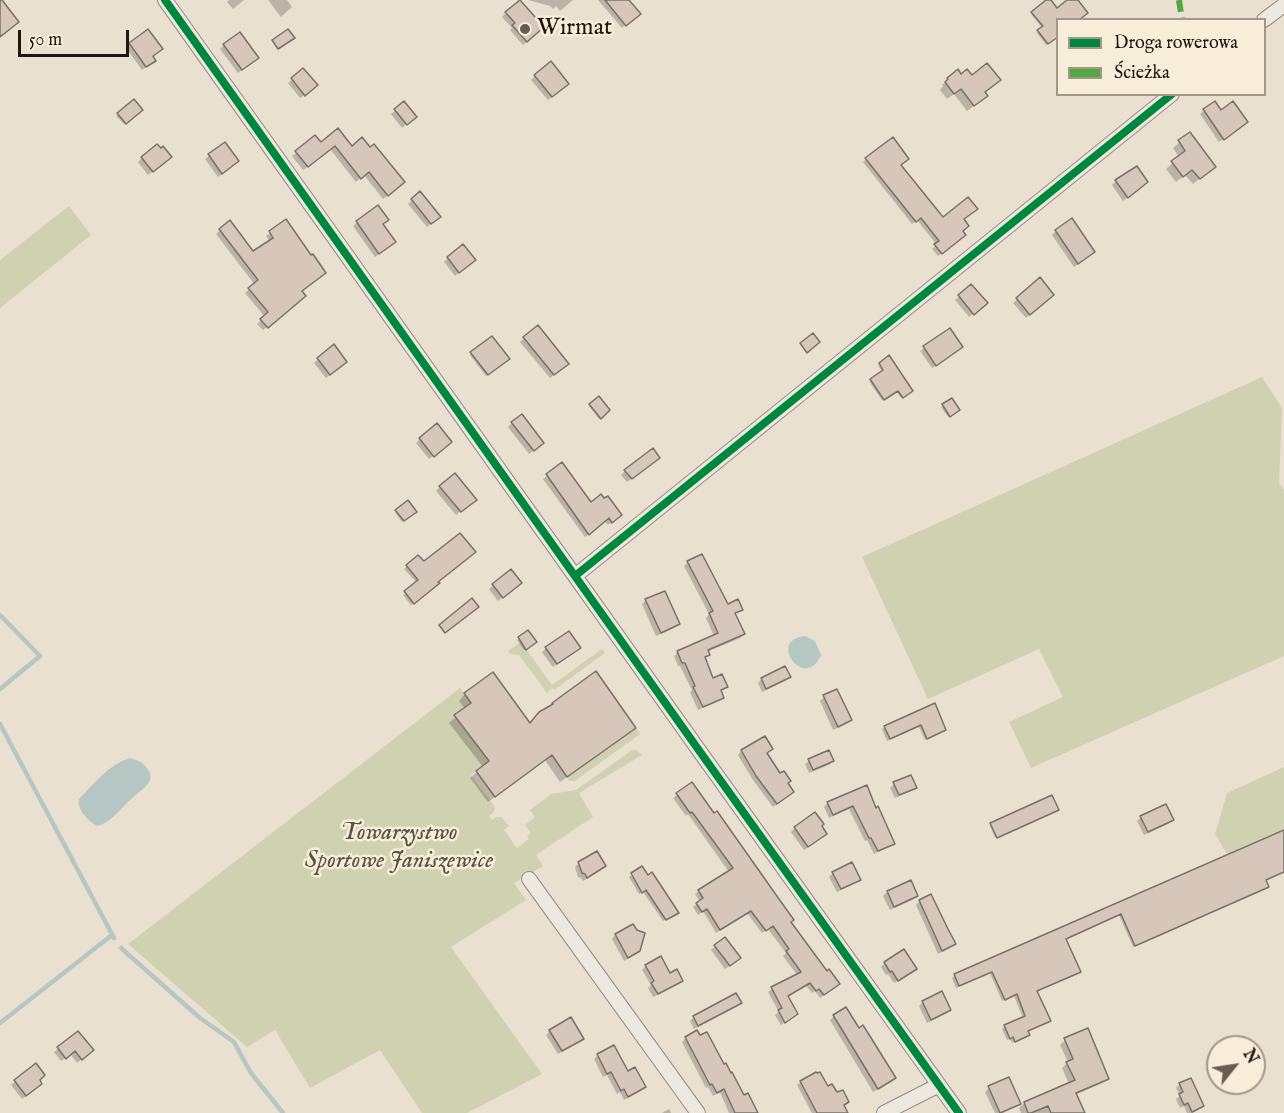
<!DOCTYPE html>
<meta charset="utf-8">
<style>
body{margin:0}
#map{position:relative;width:1284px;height:1113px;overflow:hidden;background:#eae0d0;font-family:"IM FELL English",serif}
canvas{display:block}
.legend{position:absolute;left:1056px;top:18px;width:210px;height:78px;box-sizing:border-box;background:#f8edd9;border:2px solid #a29788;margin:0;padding:8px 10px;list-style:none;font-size:18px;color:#20160e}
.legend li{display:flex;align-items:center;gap:12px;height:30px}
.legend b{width:30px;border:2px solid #a29788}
.north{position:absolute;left:1206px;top:1035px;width:60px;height:60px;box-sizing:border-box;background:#f8edd9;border:2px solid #a29788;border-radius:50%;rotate:60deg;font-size:16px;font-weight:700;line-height:24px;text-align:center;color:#20160e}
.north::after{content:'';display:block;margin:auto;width:21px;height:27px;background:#675d52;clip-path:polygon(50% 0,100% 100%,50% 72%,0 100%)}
.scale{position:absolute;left:18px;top:30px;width:111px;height:27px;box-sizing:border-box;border:3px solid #20160e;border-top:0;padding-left:8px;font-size:18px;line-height:21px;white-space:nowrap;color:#20160e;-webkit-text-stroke:4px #f8edd9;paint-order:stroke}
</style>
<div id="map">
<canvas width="1284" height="1113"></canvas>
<ul class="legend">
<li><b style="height:8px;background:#00873e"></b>Droga rowerowa</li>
<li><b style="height:8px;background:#52a941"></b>Ścieżka</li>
</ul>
<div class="north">N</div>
<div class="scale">50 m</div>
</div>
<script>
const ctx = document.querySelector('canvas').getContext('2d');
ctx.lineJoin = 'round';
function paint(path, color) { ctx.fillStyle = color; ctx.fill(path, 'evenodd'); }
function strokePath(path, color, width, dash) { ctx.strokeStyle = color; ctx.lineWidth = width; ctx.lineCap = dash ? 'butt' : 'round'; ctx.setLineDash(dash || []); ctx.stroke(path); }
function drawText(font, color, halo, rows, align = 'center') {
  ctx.font = font + ' "IM FELL English",serif'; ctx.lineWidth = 5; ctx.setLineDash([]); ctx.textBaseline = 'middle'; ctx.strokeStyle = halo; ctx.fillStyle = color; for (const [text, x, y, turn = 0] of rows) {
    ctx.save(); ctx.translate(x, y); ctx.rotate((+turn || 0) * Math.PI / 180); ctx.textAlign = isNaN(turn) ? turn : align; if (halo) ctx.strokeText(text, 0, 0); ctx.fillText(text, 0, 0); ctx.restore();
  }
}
const green = new Path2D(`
 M69,206l22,29 -91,73v-48z
 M1262,377l20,31 -3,75 5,7v166l-253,112 -22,-46 54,-25 -24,-48 -111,50 -66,-142z
 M521,642l31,43 50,-36 3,4 -51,37 -1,-2 -6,5 -28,-38 -9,-1 -2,-3z
 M460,688l11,15 -17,13 35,45 -18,14 24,32 -2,6 -4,3 3,4 4,-3h5l8,9 -5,4 13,18 12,-9 -2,-3 4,-3 -6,-8 10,-8 -5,-7 21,-16 25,-4 56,-40h4l6,5 -63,38 14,24 -57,38 7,11 -29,17 12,17 -75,47 91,127 -75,39h-45l-42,-63 -70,38 -35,-58 -28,17 -119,-103z
 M636,728l4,6 -65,47h-5l-3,-4z
 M1284,767v62l-57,25 -12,-20 12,-41z`);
const water = new Path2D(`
 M805,636l10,5 6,14c-15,37 -55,-15 -16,-19z
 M130,758c7,2 11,3 16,9 13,15 -6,23 -16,33 -11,10 -18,22 -33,26 -9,-6 -20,-15 -18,-27 16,-16 29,-34 51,-41z`);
const shadow = new Path2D(`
 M229,0h15l-11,9 -6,-7z
 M268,0h19l5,7 -11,10z
 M528,0h45l-13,11 -4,-5 -3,3 -3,-3z
 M598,0h30l7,17 -13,11z
 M1048,0l9,10 13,-10h6l-18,20v15l-12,10 -9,-12 5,-5 -11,-14z
 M506,13l33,18 -16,14 -13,-15 2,-2 -10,-11z
 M130,44l21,13 -1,7 -8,6 -16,-22z
 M224,45l33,13 -19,15 -18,-24z
 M303,70l9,19 -12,9 -12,-15z
 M957,72l4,4 23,17 -5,9 -12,9 -13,-17 -7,5 -7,-9 3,-4 -1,-1z
 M535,76l28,12 -15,12 -17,-20z
 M134,101l7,9 -17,14 -8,-8z
 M404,103l7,17 -9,8 -11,-14z
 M1214,103l6,9 22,14 -23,16 -19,-28z
 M338,131l14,17 48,37 -17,14 -19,-24 -8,7 -26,-33 -27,21 -11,-14 4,-3 24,-9z
 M1190,134l24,33 -21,17 -8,-9 -9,7 -10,-13 13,-12 -6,-9z
 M892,139l8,26 43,54 20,1 -2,18 -23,18 -6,-7 5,-4 -20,-25 -5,4 -49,-62z
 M225,144l9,21 -16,12 -13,-18z
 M142,158l25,3 -19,14 -10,-13z
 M1116,181l26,5 -19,15 -11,-16z
 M412,200l23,20 -8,7 -19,-23z
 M378,207l4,18 8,20 -15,12 -22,-31z
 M286,221l15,70 -1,8 -37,31 -6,-6 8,-7 -20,-24 10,-8 -39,-51 14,-12 23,31 17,-11 -4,-6z
 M1056,231l33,25 -15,11 -22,-32z
 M448,258l22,5 -15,13 -11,-14z
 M1040,279l9,20 -23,19 -13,-15z
 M971,286l11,21 -13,10 -14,-17z
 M491,338l17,21 -22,17 -16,-21z
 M524,338l39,30 -13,10 -30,-36z
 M333,346l9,20 -16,12 -12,-15z
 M924,348l33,3 -25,17 -12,-17z
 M880,364l30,28 -9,6 -5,-7 -14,9 -13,-19 13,-9 -4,-7z
 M599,398l9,12 -9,9 -10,-13z
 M951,400l7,10 -10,7 -7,-10z
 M512,423l26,24 -9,7 -21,-27z
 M420,439l26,7 -17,13 -13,-16z
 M654,462l-27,20 -6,-7 4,-4z
 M562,464l29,40 25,15 -8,6 -4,-4 -19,16 -42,-58z
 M440,487l31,16 -15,12 -20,-24z
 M408,502l7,9 -13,11 -7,-10z
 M418,557l19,25 -2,4 -24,19 -8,-10 14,-12 -13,-14z
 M688,562l40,44 13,3 -7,6 10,19 -4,4 -33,14 1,2 -4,4 8,22 14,7 -6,5 2,5 -4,4 -20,9 -8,-18 2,-2 -12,-24h-2l-4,-10 4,-4 36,-16 -8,-18 3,-4 -25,-48z
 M511,571l5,16 -18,14 -9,-12z
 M646,600l32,24 -4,4 -18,8 -14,-32z
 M528,632l7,10 -11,8 -7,-10z
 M546,648l29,3 -22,16 -11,-15z
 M595,673l33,61 -68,48 -15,-22 -57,42 -18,-24 13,-11 -34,-44 16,-14 -6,-8 6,-7 65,31 23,-21z
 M789,677l-4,4 -23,11 -4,-9 4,-4z
 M824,697l26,23 -4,4 -13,6 -13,-29z
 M934,705l11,25 -3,2 -17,8 -6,-13 -32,14 -5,-12 3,-2z
 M765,738l7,11 -6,5 22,42 -15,11 -20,-27 -15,-25 3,-4z
 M829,752l4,9 -4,4 -20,8 -4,-9 4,-3z
 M691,784l143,204 -14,10 -5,-7 -3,2 -6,-7 -19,10 5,21 -11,8 -6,-10 4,-3 -11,-20 4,-3 25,-14 -14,-19 3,-3 -18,-24 -6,4 -15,-20 -31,20 -13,-22 -5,4 -5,-8 7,-5 -5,-8 4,-3 30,-19 -41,-58 -2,2 -13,-18z
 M894,784l21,3 -4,4 -16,7 -5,-10z
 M866,787l9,23 18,33 -4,4 -15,7 -7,-14 -2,1 -16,-32 -20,9 -5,-11 4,-4z
 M1056,811l-61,27 -5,-12 1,-2z
 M1141,817l31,3 -4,4 -24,11 -7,-14z
 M820,826l6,8 -22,16 -13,-18 4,-4z
 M1284,831v41l-19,9 3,6 -3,2 -132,58 -14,-32 -54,25 14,32 -3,2 -40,18 11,31 -21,9 2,3 -3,3 -13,5 -2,-4 -3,1 -5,-11 3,-3 18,-8 -9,-22 -12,5 -12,-28 -34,15 -4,-10 3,-3z
 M579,863l26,3 -4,4 -18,11 -2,-3 -3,-1 -3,-10z
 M642,868l32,47 -11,6 -20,-29 -4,2 -10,-17z
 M833,873l26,6 -4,4 -18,9 -8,-15z
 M910,882l6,14 -4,4 -22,10 -7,-14 4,-4z
 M920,901l34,43 -4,4 -12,6 -22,-49z
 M633,926l6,25 -5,4 -10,6 -12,-22 3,-4z
 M715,946l20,16 -10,7 -14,-19z
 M885,963l26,10 -17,10 -6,-9 -2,1 -5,-8z
 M646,966l23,9 12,6 -4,4 -24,12 -5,-9 3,-3 -9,-15z
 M941,993l8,17 -4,4 -18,9 -8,-17 4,-4z
 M740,1003l-4,4 -42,22 -4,-8 4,-4z
 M834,1016l61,62 -4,4 -18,10 -43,-72z
 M550,1031l28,11 -20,12 -12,-19z
 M78,1033l10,21 -11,9 -7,-9 -9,7 -7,-9z
 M686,1038l37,28 20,31 13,16h-27l-9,-21 -7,4 -5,-9 -2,1 -24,-46z
 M1065,1040l42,38 -5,5 -27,12 8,18h-62l-2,-5 5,-5 45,-19 -7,-16 6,-6 -8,-17z
 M598,1055l30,18 16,14 -4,4 -16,9 -4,-8 -3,2 -10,-19 -4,2 -9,-18z
 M35,1065l3,15 -1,8 -15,11 -11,-14z
 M801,1082l27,6 15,18 3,7h-34l-15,-28z
 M1180,1084l22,22 -4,4 -6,3h-5l-3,-7 -4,2 -4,-9 4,-3 -4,-8z
 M989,1088l30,15 -4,4 -12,6h-8l-10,-21z
 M669,1109l2,4h-9z`);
const stream = new Path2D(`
 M0,615l40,41 -40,33
 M0,724l114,214
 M121,948l79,70 34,24 17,31 32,40
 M0,1023l112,-88`);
const building = new Path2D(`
 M0,0h2l17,22 -19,15z
 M520,0l24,27 -17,15 -15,-17 3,-2 -10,-11z
 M605,0h24l12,14 -15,12z
 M1046,0h5l6,8 10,-8h11l10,13 -9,7h-21v17l-10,7 -11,-14 6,-4 -12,-14z
 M148,29l15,20 -10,7 3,5 -10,6 -17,-24z
 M288,29l7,9 -17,11 -6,-9z
 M240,32l19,26 -17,12 -19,-26z
 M551,61l18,23 -17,13 -18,-22z
 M987,63l14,17 -16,12 3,4 -14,10 -13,-17 -7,5 -9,-12 3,-3 -1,-1 11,-9 3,5 6,-5 5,6z
 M303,68l15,17 -13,11 -14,-18z
 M134,99l9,11 -17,14 -9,-11z
 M404,101l13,16 -10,8 -13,-16z
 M1215,101l6,9 12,-9 15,21 -24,18 -21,-31z
 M338,128l14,18 10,-9 8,10 4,-3 31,38 -17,14 -19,-24 -8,7 -26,-33 -27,21 -13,-16 20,-16 6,7z
 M1190,132l26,35 -16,12 -8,-9 -9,7 -12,-16 14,-10 -7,-11z
 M893,137l16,22 -8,6 42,52 25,-20 10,12 -14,10 5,7 -6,5 3,4 -24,19 -8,-10 5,-3 -18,-23 -5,4 -51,-64z
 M225,142l14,19 -17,13 -14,-20z
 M157,144l4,4 2,-2 9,11 -19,15 -12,-15z
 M1137,166l11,16 -20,16 -13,-18z
 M420,191l21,26 -10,7 -20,-25z
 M378,205l11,15 -6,4 13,18 -17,12 -23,-33z
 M1072,218l23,34 -17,12 -23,-34z
 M286,219l25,36 2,-1 13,19 -24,18 4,5 -38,32 -8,-9 8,-7 -20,-24 10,-8 -39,-51 11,-9 23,31 20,-13 -4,-7z
 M463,244l13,16 -17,13 -12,-16z
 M1040,277l14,18 -24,20 -14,-17z
 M971,284l17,19 -14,12 -16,-20z
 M538,325l31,39 -15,11 -31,-38z
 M950,328l13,19 -27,19 -13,-20z
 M813,333l7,9 -13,11 -7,-10z
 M492,336l18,23 -22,16 -18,-23z
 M334,344l13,18 -17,13 -13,-17z
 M889,355l24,36 -10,7 -5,-7 -14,9 -14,-21 13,-9 -4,-7z
 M599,396l11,14 -9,9 -12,-15z
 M952,398l8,12 -10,7 -8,-13z
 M522,414l22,29 -10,8 -23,-29z
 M437,423l15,19 -18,15 -15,-19z
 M653,448l7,10 -28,21 -8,-9z
 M562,462l29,40 10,-8 3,4 4,-2 14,19 -10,8 -3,-5 -20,17 -43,-61z
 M455,473l22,27 -16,12 -22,-26z
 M408,500l9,12 -13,9 -9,-11z
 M460,533l16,19 -38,30 2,1 -26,21 -10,-13 14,-11 -12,-15 12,-10 6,6z
 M702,554l26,50 10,-5 5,11 -8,3 10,21 -37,16 2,5 -5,2 8,21 9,-4 6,13 -7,3 3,8 -21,9 -10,-20 2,-1 -10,-23h-3l-5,-12 41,-18 -9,-20 4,-2 -26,-50z
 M511,569l11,14 -19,15 -11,-14z
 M665,591l15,33 -19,9 -16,-34z
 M472,598l7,9 -34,26 -6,-8z
 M528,630l9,12 -11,8 -8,-13z
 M569,631l12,17 -24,16 -12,-17z
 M785,666l6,11 -25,12 -5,-11z
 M596,671l40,57 -69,49 -15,-22 -57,42 -19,-26 13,-10 -35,-46 17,-12 -7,-10 29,-21 37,51 9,-11 14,-8 -1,-1z
 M837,689l15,31 -14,7 -15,-32z
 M935,703l11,27 -19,9 -6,-14 -31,14 -6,-13z
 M765,736l8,13 -6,4 13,20 4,-2 7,10 -3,2 6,9 -17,12 -21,-28 -15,-26z
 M829,750l5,11 -21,9 -5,-11z
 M911,775l6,13 -18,7 -6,-13z
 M692,782l22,31 3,-2 62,88 15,21 -3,2 36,49 2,-2 11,15 -16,11 -5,-6 -3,2 -6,-8 -22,13 10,18 -13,9 -7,-13 4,-2 -11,-21 30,-15 -15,-21 3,-2 -16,-23 -7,5 -15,-20 -31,19 -13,-21 -5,3 -6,-9 7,-5 -5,-8 35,-22 -41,-56 -2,1 -14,-20z
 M867,785l9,23 2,-2 17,38 -17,7 -7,-13h-2l-16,-32 -20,9 -6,-13z
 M1052,795l7,15 -62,28 -7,-15z
 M1166,804l8,16 -26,12 -8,-16z
 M815,812l9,12 -2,2 5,8 -19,13 -14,-20z
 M1284,830v42l-18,8 3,7 -134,59 -14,-32 -55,25 15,33 -44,19 14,30 -23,10 2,4 -15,7 -2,-5 -3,2 -6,-14 21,-9 -8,-22 -12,6 -13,-28 -33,14 -5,-12z
 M597,851l9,15 -19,12 -2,-4 -3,-1 -4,-11z
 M852,862l9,18 -20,9 -9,-17z
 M642,866l6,9 4,-3 27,41 -13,7 -20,-30 -4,3 -11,-20z
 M911,880l7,16 -24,11 -7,-16z
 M931,894l17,35 8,15 -14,7 -23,-51z
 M633,924l4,6 8,3 -5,18 -12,7 -13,-24z
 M725,937l16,21 -11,8 -16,-21z
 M904,949l13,20 -19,12 -6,-10 -2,1 -6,-10z
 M661,956l9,17 7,-4 6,12 -25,13 -7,-11 3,-2 -9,-16z
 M942,991l9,19 -20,10 -9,-19z
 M736,993l6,10 -44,23 -5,-10z
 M846,1007l13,21 4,-3 33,53 -18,11 -45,-74z
 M571,1017l13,22 -22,12 -13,-21z
 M1088,1028l21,51 -33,14 9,20h-34l-3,-7 -17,7h-3l-4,-11 51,-22 -9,-18 7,-3 -9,-21z
 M697,1030l3,5 7,-3 17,32 2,-1 5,10 1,-1 12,23 4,-2 10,20h-23l-11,-24 -7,4 -5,-9 -2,1 -25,-48z
 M78,1031l16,19 -12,10 -7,-9 -9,8 -9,-12z
 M614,1045l14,26 7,-4 11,20 -18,10 -4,-8 -3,2 -10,-19 -4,2 -10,-20z
 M36,1063l9,12 -5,5 2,4 -16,12 -12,-16z
 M816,1072l1,1 3,-1 8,14 4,-2 5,8 6,-2 6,12 -5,3 4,8h-31l-17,-32z
 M1009,1077l12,27 -21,9 -12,-27z
 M1191,1078l13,28 -12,6 -4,-9 -4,2 -5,-11 4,-2 -4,-9z`);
const street = new Path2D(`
 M165,0l538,756 256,357
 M1264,20l20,-15
 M575,576l597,-482
 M529,879l169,234
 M884,1113l55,-28`);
const quiet = new Path2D(`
 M1179,0l3,20`);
const cycleway = new Path2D(`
 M165,0l538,756 256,357
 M575,576l597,-482`);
const markers = [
 [525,29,6,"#675d52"]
];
const poiNames = [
 ["Wirmat",537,29]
];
const parkNames = [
 ["Towarzystwo",399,834],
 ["Sportowe Janiszewice",399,862]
];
paint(green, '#d0d1b0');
paint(water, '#b6c7c3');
paint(shadow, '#0003');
strokePath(stream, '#b6c7c3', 4.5);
paint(building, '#d6c7ba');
strokePath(building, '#787169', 1.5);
strokePath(street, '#948d83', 16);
strokePath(street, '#ede8e0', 14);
strokePath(quiet, '#52a941', 6, [12, 6]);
strokePath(cycleway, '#00873e', 8);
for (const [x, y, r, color] of markers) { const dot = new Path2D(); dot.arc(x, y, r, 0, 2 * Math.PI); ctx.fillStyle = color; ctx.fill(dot); strokePath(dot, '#f8edd9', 2); }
drawText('24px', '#20160e', '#f8edd9', poiNames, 'left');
drawText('italic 24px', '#56533e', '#f8edd9', parkNames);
</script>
